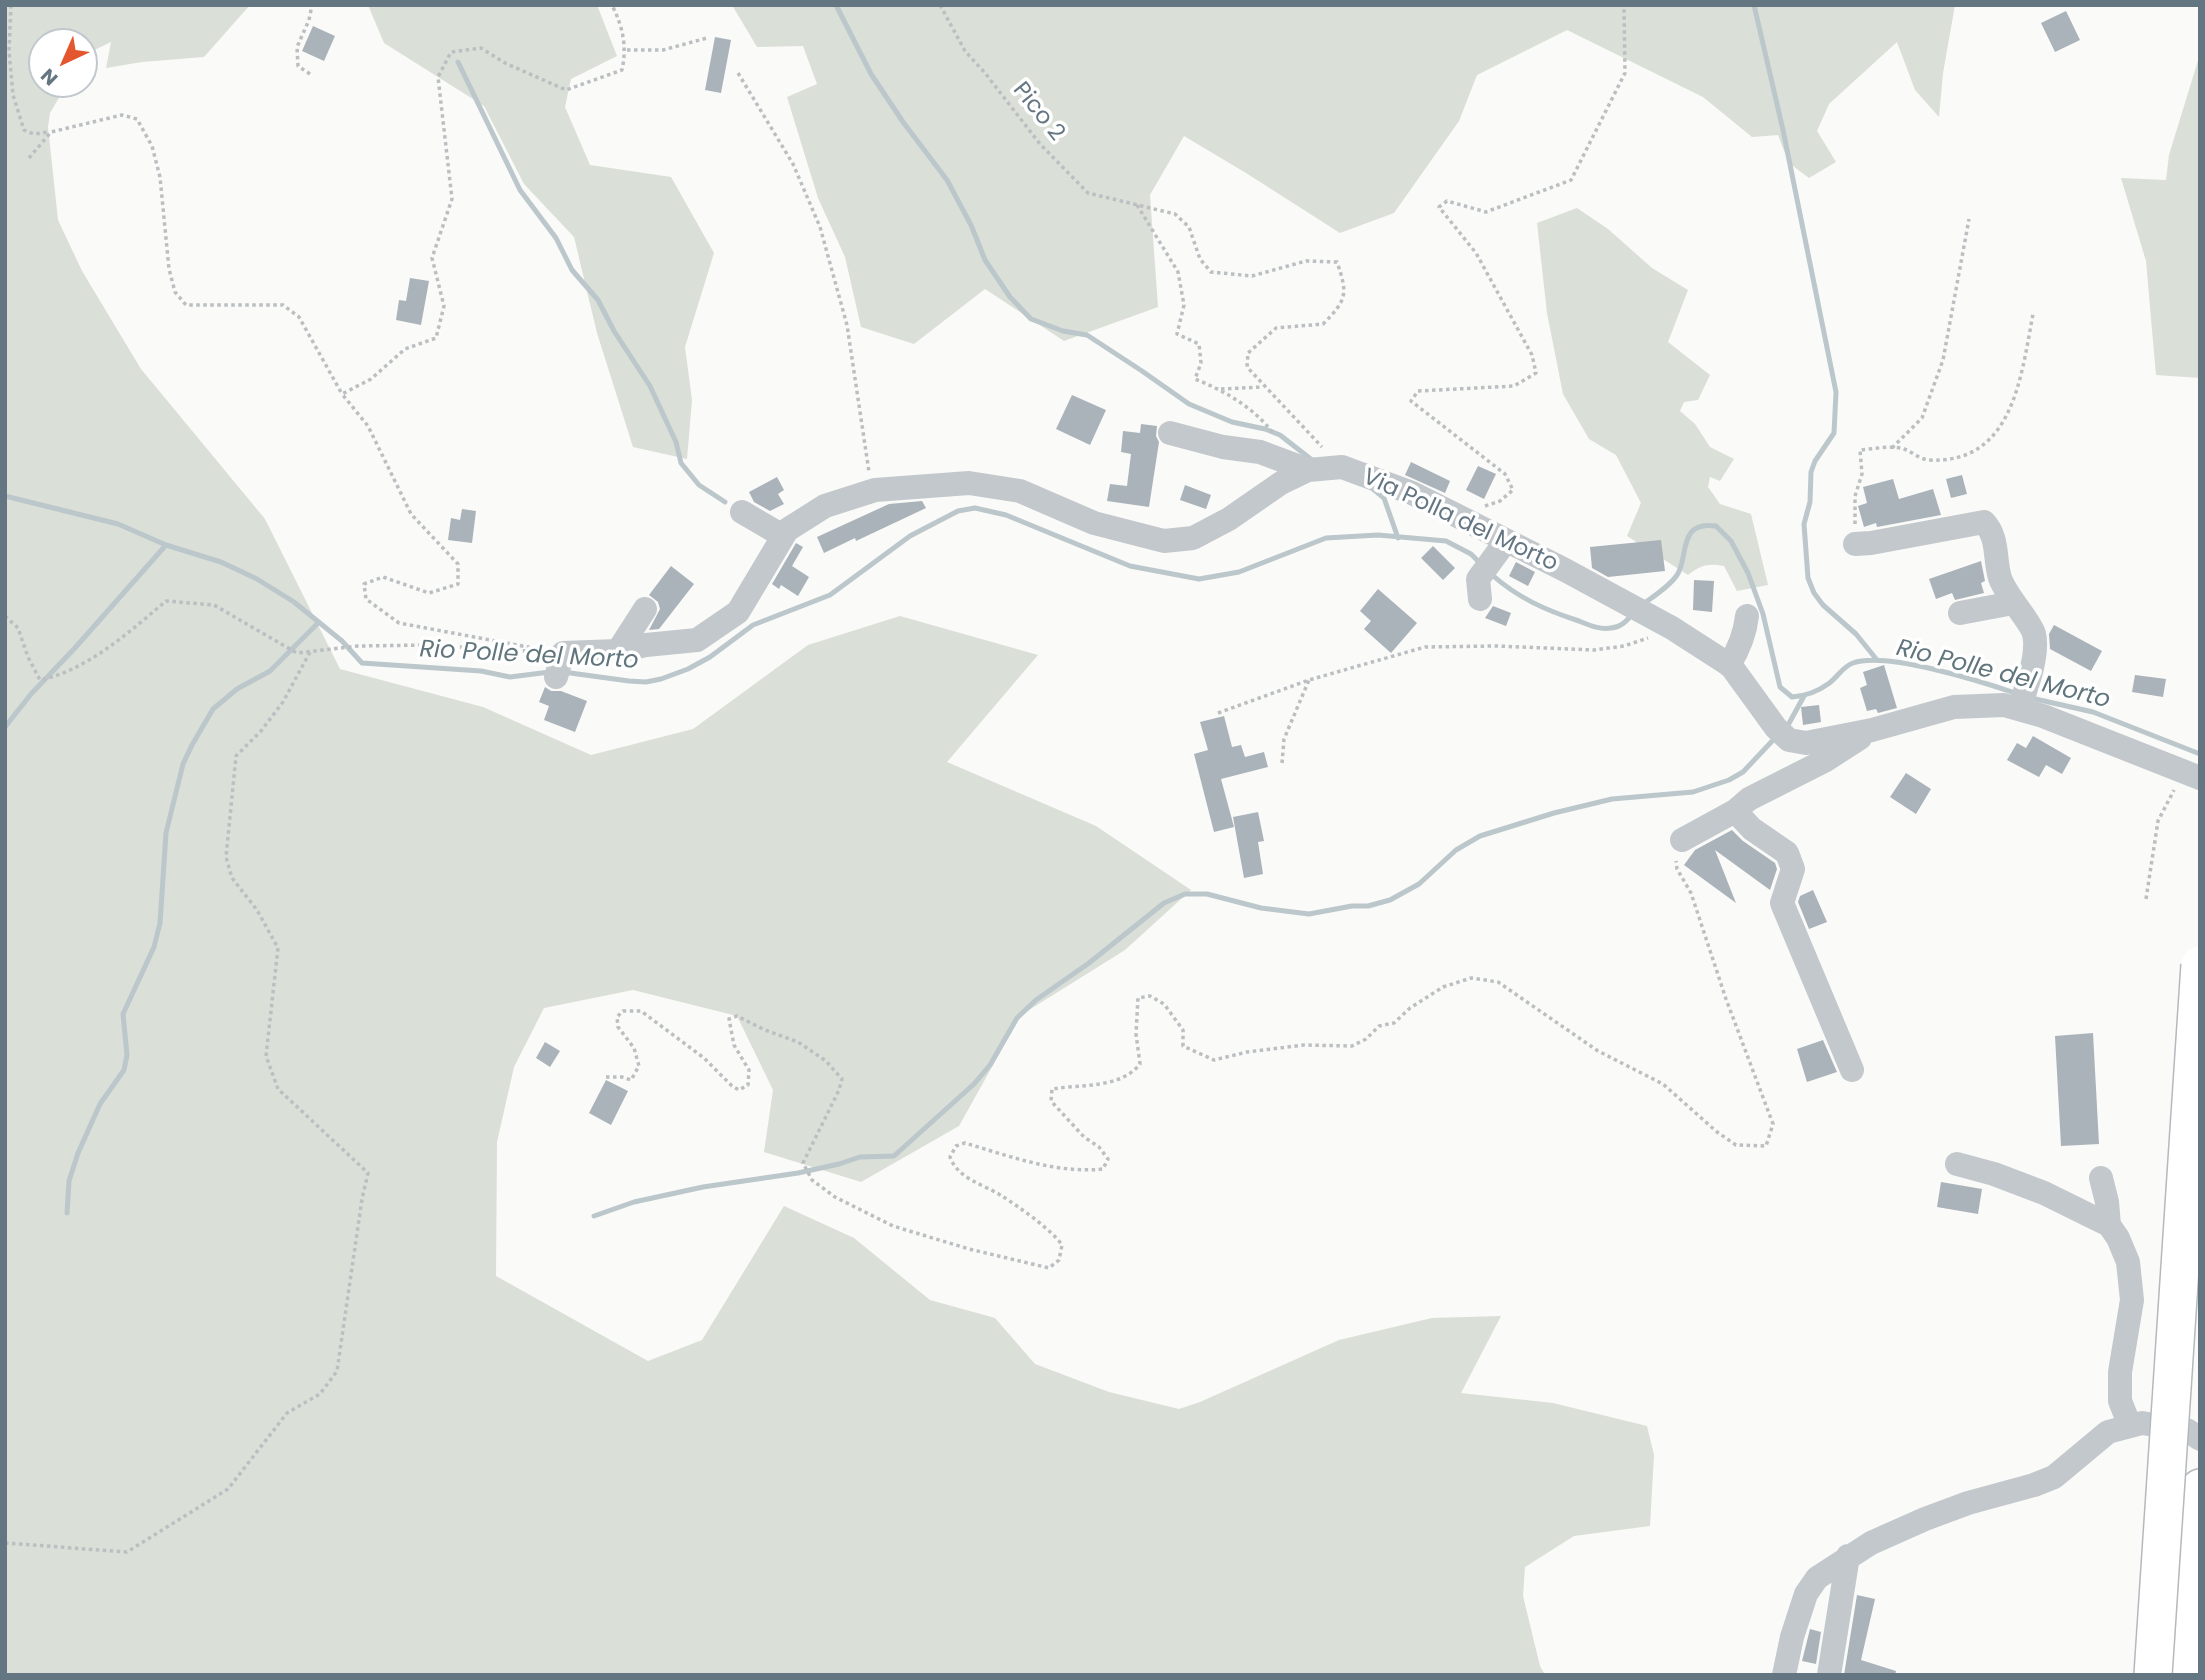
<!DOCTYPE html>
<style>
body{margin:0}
#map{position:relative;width:2205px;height:1680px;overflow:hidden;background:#fafaf8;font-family:Poppins,sans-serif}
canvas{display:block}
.frame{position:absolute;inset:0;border:7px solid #657683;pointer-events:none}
.north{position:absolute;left:28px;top:28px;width:70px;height:70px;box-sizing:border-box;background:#fff;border:2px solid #c1c8cd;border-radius:50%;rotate:224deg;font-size:19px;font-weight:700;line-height:28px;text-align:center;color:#657683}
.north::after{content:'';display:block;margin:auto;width:24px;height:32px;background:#e4572e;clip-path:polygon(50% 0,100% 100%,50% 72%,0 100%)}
</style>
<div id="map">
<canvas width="2205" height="1680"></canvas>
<div class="frame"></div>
<div class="north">N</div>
</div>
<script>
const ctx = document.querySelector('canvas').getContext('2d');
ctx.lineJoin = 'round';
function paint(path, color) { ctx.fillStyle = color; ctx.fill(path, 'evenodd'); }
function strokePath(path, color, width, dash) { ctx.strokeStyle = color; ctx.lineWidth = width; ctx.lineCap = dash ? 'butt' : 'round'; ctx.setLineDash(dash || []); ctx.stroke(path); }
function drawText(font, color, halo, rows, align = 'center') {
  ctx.font = font + ' Poppins,sans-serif'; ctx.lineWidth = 7; ctx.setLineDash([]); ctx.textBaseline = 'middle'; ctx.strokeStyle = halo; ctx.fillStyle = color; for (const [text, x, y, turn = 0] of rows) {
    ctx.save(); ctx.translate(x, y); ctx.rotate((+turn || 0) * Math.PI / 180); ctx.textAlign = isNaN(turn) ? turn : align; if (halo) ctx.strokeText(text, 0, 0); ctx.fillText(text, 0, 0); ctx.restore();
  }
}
const green = new Path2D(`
 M5,5h245l-46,52 -62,5 -36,6 5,-26 -27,13v-13h-42v42h25l-17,29 -2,14 10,93 24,51 59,98 124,150 75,150 143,38 108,48 102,-26 115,-84 92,-29 138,39 -91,107 149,64 95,64 -66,60 -104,65 -62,111 -98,56 -97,-30 9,-62 -36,-74 -104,-26 -89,18 -30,59 -17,75 -1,134 152,85 54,-21 82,-134 70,32 76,62 65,18 40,46 74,28 70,17 21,-7 139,-62 93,-22 69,-2 -40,77 92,10 94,23 7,29 -4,71 -76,10 -49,31 -2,29 17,70 5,9h-1540z
 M368,5h229l20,51 -46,23 -6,28 25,58 81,12 43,76 -29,94 7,53 -5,59 -54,-12 -36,-114 -23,-96 -50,-53 -40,-78 -100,-63z
 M732,5h1223l-12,68 -4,44 -24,-27 -18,-48 -68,62 -12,27 19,31 -27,16 -20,-15 -11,-28 -26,2 -49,-40 -136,-67 -90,45 -18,46 -65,92 -54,20 -94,-60 -62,-37 -34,59 8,112 -94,34 -79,-52 -71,55 -53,-17 -16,-70 -27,-59 -31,-101 30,-13 -14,-38 -46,1z
 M2200,54v324l-44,-3 -10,-114 -25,-83 45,2 3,-25z
 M1577,208l31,21 44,39 36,22 -20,52 42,33 -12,25 -14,2 -4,9 15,13 15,23 24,12 -14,22 -10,-4 -2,10 12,17 31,10 17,71 -31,6 -13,-25c-16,-3 -23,-1 -36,9l-61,-39 14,-33 -25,-48 -27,-16 -26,-45 -16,-81 -10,-90z`);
const stream = new Path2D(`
 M836,5l35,69 32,48 44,58 24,45 14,35 25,37 21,22 32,12 24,4 55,36 47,33 43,18 33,7 15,6 32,25
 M1754,5l29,125 53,262 -2,41 -19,28 -4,11 -1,30 -6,22 4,54 6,15 9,12 33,29 21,26
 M458,62l62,128 36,48 16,32 26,30 16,31 36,55 26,56 5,21 18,22 26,17
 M1373,489l11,9 14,40
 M5,496l113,28 48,21 55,17 36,17 37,23 48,39 20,22 119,8 29,6 40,-5
 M1491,574c27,24 54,36 88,47 10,4 21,9 32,7 10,-1 16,-7 22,-15
 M1643,604c11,-8 26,-17 34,-29 12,-17 0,-55 39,-49l15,15 17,32 15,41 17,73 12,10c13,-1 25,-5 36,-13 9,-6 14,-17 25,-21 33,-12 130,19 165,31
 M563,672l66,9 17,1 15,-3 27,-10 22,-12 43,-32 77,-30 80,-59 48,-25 17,-3 31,7 124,51 69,13 40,-7 87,-34 52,-3 68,6 25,13 11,11
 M2031,698l62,14 107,42
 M5,727l26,-33 43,-45 92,-104
 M1787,727l17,-31
 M67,1213l2,-32 9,-28 22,-49 24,-34 3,-15 -4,-41 31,-67 6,-24 6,-90 17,-69 9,-19 21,-36 24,-20 33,-18 49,-49
 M594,1216l40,-14 69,-15 95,-14 41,-9 21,-7 34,-1 80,-72 16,-19 27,-47 19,-18 53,-37 75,-60 21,-9h22l54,14 48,6 43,-8h16l22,-6 29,-16 37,-34 24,-14 74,-23 58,-14 81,-7 36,-12 14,-8 32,-34`);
const building = new Path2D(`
 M2066,11l14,29 -25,12 -14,-29z
 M313,26l22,10 -11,25 -22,-10z
 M715,37l16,3 -10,53 -16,-3z
 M410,278l19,3 -8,44 -25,-5 3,-20 7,1z
 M1072,395l34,15 -16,35 -34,-16z
 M1141,424l16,2 -1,10 3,6 -10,65 -42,-6 3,-17 17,2 4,-32 -10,-2 2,-21 17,2z
 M1411,462l39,19 -5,12 -40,-18z
 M1478,466l18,8 -12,25 -18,-9z
 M1962,475l5,19 -16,4 -5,-19z
 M777,477l7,13 -6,4 6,10 -14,7 -16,-9 -5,-10z
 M1893,479l6,20 34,-10 8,26 -64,12 -1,-4 -12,4 -6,-21 9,-3 -4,-16z
 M1185,485l26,10 -5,14 -26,-9z
 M922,501l4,7 -70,33 -1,-3 -31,15 -7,-16 72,-33z
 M462,509l14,2 -4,32 -24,-3 3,-22 9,2z
 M1661,540l4,31 -57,6 -16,-9 -2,-21z
 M796,543l7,4 -11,19 17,11 -11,19 -17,-11 -2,4 -7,-5z
 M1433,546l22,22 -12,12 -22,-22z
 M1981,561l4,20 -4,2 3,10 -29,7 -3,-7 -16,6 -7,-20z
 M1516,562l19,10 -7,14 -19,-10z
 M671,566l23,18 -35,45 -10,1 11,-21 -2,-7 -9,-7z
 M1694,580l20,1 -2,31 -19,-2z
 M1378,589l39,34 -26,30 -27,-24 7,-8 -11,-10z
 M1493,606l18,7 -5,13 -21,-8z
 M2054,625l48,26 -11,20 -41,-22 -1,-15z
 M1884,665l13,43 -19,5 -2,-4 -9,2 -7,-23 7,-3 -4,-13z
 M2135,675l31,4 -3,18 -31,-5z
 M545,687l6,4h10l26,10 -12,31 -31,-12 5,-14 -10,-4z
 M1819,705l2,17 -18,3 -2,-18z
 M1224,716l8,31 9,-2 4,12 19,-5 4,15 -47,12 13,48 -20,5 -20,-78 14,-4 -8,-28z
 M2033,736l38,22 -9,16 -16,-9 -7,12 -32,-17 10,-17 9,5z
 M1906,773l25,16 -15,25 -26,-17z
 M1258,812l6,29 -6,1 5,32 -19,4 -11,-61z
 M1732,830l11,11 32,22 2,6 -7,21 -55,-40 21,53 -52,-38 11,-15z
 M1813,890l14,32 -18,7 -11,-27 2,-6z
 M2093,1033l6,111 -38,2 -6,-110z
 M1823,1040l14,32 -30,10 -10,-33z
 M545,1042l15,9 -10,16 -14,-9z
 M606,1080l22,11 -17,34 -22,-12z
 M1941,1182l41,7 -4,25 -41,-7z
 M1857,1595l18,4 -14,61 35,11 -1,4h-51z
 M1810,1629l11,3 -5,32 -14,-3z`);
const path = new Path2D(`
 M11,5l-2,46 4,44 11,35 10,4 14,-2
 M940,5l25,46 20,22 55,71 48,49 87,21 14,13 11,32 11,13 41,4 54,-15 31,1c11,32 10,38 -14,62l-47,4 -28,25 -1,14 75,80
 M627,50h36l44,-12
 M738,73l55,91 27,63 27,98 22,147
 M310,74l-12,-8 -1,-19 12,-27 3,-15
 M29,158l22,-26 71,-17 15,4 15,27 8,31 9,92 6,23 11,13h97l16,12 43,77
 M1137,205l41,67 6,33 -7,29 22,10 2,19 -6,16c30,12 58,28 78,54
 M1221,389l41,-2
 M1892,448l30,-30 21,-58 26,-141
 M1485,506l15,-5 13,-11 -8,-16 -94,-73 7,-10 96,-5 22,-13 -4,-18 -56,-102 -37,-46 8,-6 39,11 85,-32 54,-107 -1,-68
 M1855,524v-28l7,-22 -2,-24c13,-1 31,-5 44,-1 8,3 16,10 24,11 85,5 93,-83 105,-146
 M5,616l13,12 10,29 12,23c48,-10 89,-48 126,-79l48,4 83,48 61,-7 69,-1 116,7
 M544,650l-145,-27 -33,-24 -2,-15 19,-7 46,16 29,-9v-20l-47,-50 -43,-88 -26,-32 29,-15 34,-30 31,-11 8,-32 -12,-48 20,-59 -14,-122 13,-25 30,-4 24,15 61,27 56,-20c5,-24 1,-43 -10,-65
 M1218,713l91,-33 116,-33 71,-1 98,4 30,-4 24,-8
 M1282,763l2,-24 25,-59
 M2146,899l12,-78 16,-31
 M606,1077h16l9,3 8,-14 -5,-18 -16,-21 -1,-10 6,-6h18l63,47 28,28 7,4 9,-5 1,-15 -15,-25 -5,-26 8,-3 28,14 33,12 28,19 16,18 -3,11 -36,73 9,17 23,17 58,29 76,23 80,19 10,-8 3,-15c-11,-16 -43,-38 -60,-49 -19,-12 -44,-17 -52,-39l6,-11 9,-3c44,13 92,31 138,26l5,-10 -9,-12 -15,-10 -33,-36 1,-12c29,-5 68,0 88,-25l-4,-30 2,-36 12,-2 14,8 19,26v16l31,14 33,-8 57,-7 48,1 14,-7 13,-13 15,-3 16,-15 33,-21 28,-9 27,4 100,69 65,33 54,48 19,13 30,1 7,-22 -47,-125 -35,-106 -14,-24 -1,-8
 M5,1543l122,9 101,-63 59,-76 33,-19 17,-23 25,-172 6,-26 -90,-84 -12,-33 12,-108 -21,-38 -25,-32 -6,-21 10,-101 25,-25 22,-29 27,-50`);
const minor = new Path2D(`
 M1170,433l53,14 37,5 48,18
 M742,512l41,24
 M1855,544l16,-1 113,-21c15,16 10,36 16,56 6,18 31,44 34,56 5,21 -8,55 -15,75
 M1480,599l-2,-20 28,-38
 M1960,613l53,-10
 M618,651l27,-42
 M1729,665c10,-16 16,-31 18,-49
 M556,677l7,-24 55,-2 28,-6 51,-5 41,-28 49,-82 38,-24 50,-16 94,-7 51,8 74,32 70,18 29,-3 36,-19 52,-36 27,-13 34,-3 70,26 153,77 107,58 59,38 45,62 13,12 17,3 66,-13 82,-23 50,-2 39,11 157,62
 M1735,811l17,18 35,24 6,16 -11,34 70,167
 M1682,840l53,-29 14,-12 77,-39 34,-22
 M1957,1164l37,10 50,19 65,32 9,13 10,24 4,38 -12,72v29l10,25
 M2101,1178l6,24 2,23
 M1784,1675l8,-38 14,-43 11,-16 54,-35 54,-24 43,-16 66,-18 20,-8 54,-45 34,-9 45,7 13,9
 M1829,1675l19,-119`);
const highway = new Path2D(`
 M2185,1675l15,-187`);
const highwayBridge = new Path2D(`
 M2153,1675l47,-710`);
const streetNames = [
 ["Pico 2",1038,112,51],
 ["Via Polla del Morto",1460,521,25]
];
const waterNames = [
 ["Rio Polle del Morto",529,656,3],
 ["Rio Polle del Morto",2003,675,14]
];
paint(green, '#dadfd7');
strokePath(stream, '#bbc7cb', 5);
paint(building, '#aab3b9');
strokePath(highway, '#b4b9bd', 40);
strokePath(path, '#bbbfc2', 3.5, [3.5, 3.5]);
strokePath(minor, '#c3c8cc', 24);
strokePath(highway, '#fff', 37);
strokePath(highwayBridge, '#b4b9bd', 40, []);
strokePath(highwayBridge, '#fff', 37);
drawText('23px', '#657683', '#fff', streetNames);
drawText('italic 24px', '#60757c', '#fff', waterNames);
</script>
